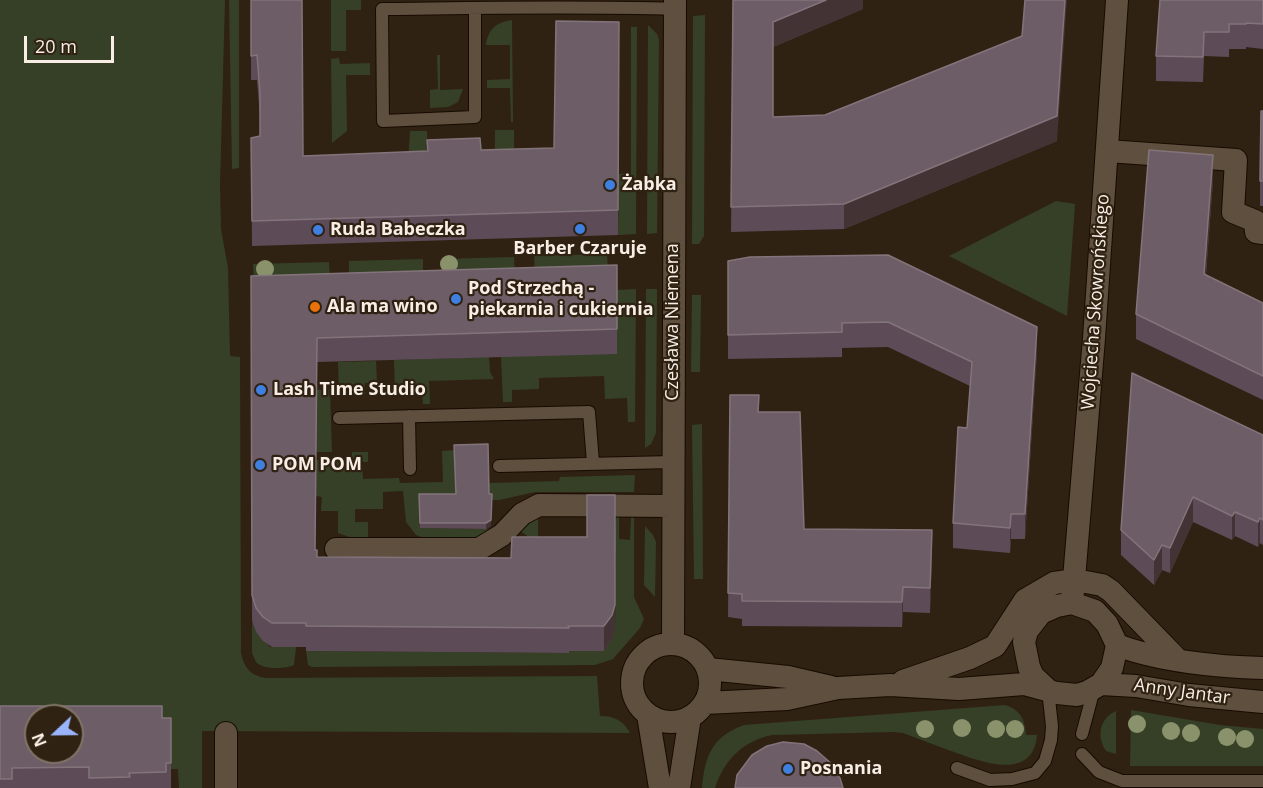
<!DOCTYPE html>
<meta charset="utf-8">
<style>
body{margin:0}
#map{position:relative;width:1263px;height:788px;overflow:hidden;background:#2f2212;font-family:"Open Sans",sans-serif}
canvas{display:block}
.north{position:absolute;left:24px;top:704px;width:60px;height:60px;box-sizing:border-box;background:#2f2212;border:2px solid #7f7466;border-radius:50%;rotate:248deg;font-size:16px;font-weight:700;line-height:24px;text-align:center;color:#f8eee5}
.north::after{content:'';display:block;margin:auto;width:21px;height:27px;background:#9ab5fd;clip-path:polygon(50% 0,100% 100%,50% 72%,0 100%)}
.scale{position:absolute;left:24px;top:36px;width:90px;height:27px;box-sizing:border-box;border:3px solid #f8eee5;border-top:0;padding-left:8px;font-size:18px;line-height:21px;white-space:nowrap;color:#f8eee5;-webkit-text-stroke:4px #2f2212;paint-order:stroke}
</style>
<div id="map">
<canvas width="1263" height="788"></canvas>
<div class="north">N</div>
<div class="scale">20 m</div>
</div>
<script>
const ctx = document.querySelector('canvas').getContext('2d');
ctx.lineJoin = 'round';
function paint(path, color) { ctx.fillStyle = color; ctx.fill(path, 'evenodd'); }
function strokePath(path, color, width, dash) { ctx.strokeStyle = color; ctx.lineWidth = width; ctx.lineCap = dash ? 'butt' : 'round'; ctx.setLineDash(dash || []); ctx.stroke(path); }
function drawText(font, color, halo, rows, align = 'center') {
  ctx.font = font + ' "Open Sans",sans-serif'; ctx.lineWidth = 4.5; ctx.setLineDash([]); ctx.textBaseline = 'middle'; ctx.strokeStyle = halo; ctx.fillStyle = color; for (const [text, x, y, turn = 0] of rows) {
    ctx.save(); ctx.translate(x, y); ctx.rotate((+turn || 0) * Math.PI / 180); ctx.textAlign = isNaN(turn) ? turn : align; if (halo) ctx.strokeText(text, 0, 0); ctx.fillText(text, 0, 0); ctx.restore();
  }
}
const green = new Path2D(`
 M0,0h225l-5,185 1,44 7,39 2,88 10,1 1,296c3,15 10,23 25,25l331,-2 3,40c14,0 23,4 30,17l-428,-2v57h-23l-1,-19h-7l-99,-53h-36l-36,15z
 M229,0h10v168l-7,1z
 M331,0h30v10h-15v41h-15z
 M705,15l-1,221 -5,8h-7l1,-228z
 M512,20l1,102h-2l-1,-34h-23v-8l23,-1v-34h-24c2,-16 11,-23 26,-25z
 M648,25l9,9 2,6 -2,193 -10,1z
 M631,27h6l-1,207 -18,1 1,-61 12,-1z
 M437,55h3v35l23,-1 -5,13 -10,5 -18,1v-18l8,-1z
 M339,58l1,6 30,-1v12h-24l1,56 -15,12 -1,-84z
 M495,130h19v44l-19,1z
 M410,131h17l1,46h-21z
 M1056,201l19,3 -8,112 -118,-60z
 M607,254l1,18 -73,2 -1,-18z
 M514,257l1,17 -73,3 -1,-18z
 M423,259v18l-74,2v-18z
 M329,262l1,18 -76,2 -1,-18z
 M636,289l-1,133h-7l-1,-24 -22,1 -1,-23 -65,2v11l-27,1v12h-9l-2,-45 116,-67z
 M646,289h11l-1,144 -5,11 -6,4z
 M692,295h9l-1,77h-9z
 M489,357l1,15 4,7 -65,2 1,23h-7l-1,-11h-27l-1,-33z
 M376,361l1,22h-12v11l-26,1 -1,-33z
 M330,389l2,63h-16v-62z
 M702,424l1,155h-9l-2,-154z
 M454,450l2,34 103,-3 1,-4 75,-2 -1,17h-99l-36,8h-79v28l77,1 -21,10 -51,-1 -9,-3 -10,-13 -3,-31 -20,1v17h-28v13h13v16h-15l-15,-5v-22h-17l1,-14 -6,-1v-36l36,-1v-7h16v10h-6l1,17 36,-1 1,5 43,-1 -1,-31z
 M538,517v23l49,-1v-5h28l1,-17h3v22l11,1 1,-23h3v80l10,22 -4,9 -27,31 -18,6 -283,2 -4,-2 -2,-14 262,2v-2l44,-12 3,-10 1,-76 -80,-1 1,-9 -18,-13z
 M645,526l8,9 3,7 -1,55 -11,-12z
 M252,616l4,16 14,15h26l-2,18c-9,4 -31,5 -38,-3l-4,-9z
 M1005,705c16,5 20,15 21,30h11c-4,48 -58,26 -86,16 -16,-6 -32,-12 -48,-18l-10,-1 -121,3c-29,6 -48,25 -57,53h-13c3,-33 10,-51 42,-63z
 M1131,710l89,15 43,4v37h-133z
 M1116,711v43l-10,-3c-10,-15 -6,-33 10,-40z`);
const lane = new Path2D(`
 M475,8v109l-92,4 -1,-112c98,-1 195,-3 293,0
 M409,416l1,53
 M339,418l250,-6 4,51
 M499,466l174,-4
 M1082,734l12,-45
 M1082,754l17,18 23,9h141
 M957,768l33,12 22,-1 23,-6 10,-12 6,-21 1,-14 -4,-36`);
const street = new Path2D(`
 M1107,151l129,9 -3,52 22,9 1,11 7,1
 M336,549h143l23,-14 20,-21 17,-9 134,1
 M1072,603l22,-265 23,-338
 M673,643l2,-643
 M632 683a39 39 0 1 1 78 0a39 39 0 1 1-78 0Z
 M1117,645c42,16 101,22 146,23
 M708,669l80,8 43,10
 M903,681l67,-23 25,-12 30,-46 29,-17 21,-3 27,5 9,6 67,69
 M1101,684l35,2 53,9 74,7
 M705,703l82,-4 51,-11 52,-3 69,4 65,-5 33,9 20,2 10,-3 14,-8 11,-16 5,-23 -10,-21 -12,-13 -23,-8 -15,3 -16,7 -14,18 -3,11 5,25 4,9 15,14
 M648,715l12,73
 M226,788v-55
 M679,788l11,-71`);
const trees = [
 [449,264],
 [265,269],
 [1137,724],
 [962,728],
 [925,729],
 [996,729],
 [1015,729],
 [1171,731],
 [1191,733],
 [1227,737],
 [1245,739]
];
const wall = new Path2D(`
 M251,0l52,156 251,-8 65,-126 -1,213 -366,11 -1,-108 9,-2v-19l-3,-37h-6z
 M733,0h130v9l-90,38v70l52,-2 197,-79 35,105 -213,88 -113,3z
 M1263,0v49l-17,-2v2h-17v8l-25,-1 -1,26 -47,-1v-25z
 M1263,111v95h-3v-25z
 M1213,180l-7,95 57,28v97l-127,-61v-25z
 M728,261l309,90 -12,188h-14l-1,14 -57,-5v-25l14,-95 3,-42 -82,-39 -46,1v9l-114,2z
 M617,265v89l-300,8 -2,188 2,7 194,1 104,71 -3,10 -8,12h-35v2l-263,-2v-4h-34l-9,-6 -7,-9 -4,-12 -1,-344z
 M730,395l29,17 45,117 128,26 -2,58 -27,-1 -1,15 -160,-1v-7l-14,-2z
 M1263,435v110l-3,-2 -2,4 -23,-11 -3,4 -39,-18 -23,51 -8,-3 -8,15 -33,-30v-25z
 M419,494h73l-1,32 -5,3 -66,-1z
 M0,706l162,12h9v70h-171z`);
const shadedWall = new Path2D(`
 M826,0h37v9l-90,38v-25z
 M1065,0h2l-10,141 -213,88v-25z
 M1213,155v25l-9,119v-25z
 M1037,327v24l-12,188v-25z
 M615,495v134l-3,10 -8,12v-25z
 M1193,497v25l-23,51v-25z
 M1235,512v24l-3,4v-24z
 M1011,514v25l-1,14v-25z
 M1260,518v25l-2,4v-25z
 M491,520v6l-5,3v-6z
 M932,530v25l-2,58v-25z
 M1162,545v25l-8,15v-25z
 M903,587v25l-1,15v-25z`);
const building = new Path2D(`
 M251,0h51l1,156 125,-5 -1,-11 53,-2 1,12 73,-2 2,-127 63,1 -1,188 -366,11 -1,-83 9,-2v-44l-3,-37 -6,1z
 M733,0h93l-53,22v95l52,-2 197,-79 3,-36h40l-8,116 -213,88 -113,3z
 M1160,0h103v24l-17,-1v1h-17v8h-25l-1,25 -47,-1z
 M1261,111h2v70h-3z
 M1149,150l64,5 -9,119 59,29v73l-127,-62z
 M888,255l149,72 -12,187h-14l-1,14 -57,-5 5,-96 9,1 5,-66 -84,-40 -46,1v9l-114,3v-74l22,-4z
 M617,265v64l-300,9 -2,212h2v7l194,1 1,-21h75v-42h28v110l-3,10 -8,11h-36l1,2 -263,-2v-3h-34l-9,-6 -7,-9 -4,-13 -1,-319z
 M1132,373l131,62v85l-3,-2 -2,4 -23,-10 -3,4 -39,-19 -23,51 -8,-3 -8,15 -33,-30z
 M730,395h29l-1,17h42l4,117 128,1 -2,58 -27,-1 -1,15 -160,-1v-7l-14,-1z
 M488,444l1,50h3l-1,26 -5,3h-66l-1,-29h37l-2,-49z
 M0,706h162v12h9v45h-5v9l-37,1 1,4 -41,1v-11l-77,1v11h-12zM36,716h36v36h-36z
 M783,742l21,2 13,7 16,14 7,13 3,10h-108l2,-13 15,-20 15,-9z`);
const markers = [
 [610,185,6,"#3f7fe0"],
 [580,229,6,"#3f7fe0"],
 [318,230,6,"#3f7fe0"],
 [456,299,6,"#3f7fe0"],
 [315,307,6,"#e8710a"],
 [261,390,6,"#3f7fe0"],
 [260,465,6,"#3f7fe0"],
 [788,769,6,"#3f7fe0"]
];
const poiNames = [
 ["Żabka",622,185],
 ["Ruda Babeczka",330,230],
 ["Barber Czaruje",580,249,"center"],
 ["Pod Strzechą -",468,289],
 ["piekarnia i cukiernia",468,310],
 ["Ala ma wino",327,307],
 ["Lash Time Studio",273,390],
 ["POM POM",272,465],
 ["Posnania",800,769]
];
const streetNames = [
 ["Wojciecha Skowrońskiego",1096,302,-86],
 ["Czesława Niemena",673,322,-90],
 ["Anny Jantar",1182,692,8]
];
paint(green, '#364027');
strokePath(lane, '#170b01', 14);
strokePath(street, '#170b01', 24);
strokePath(lane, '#5f4f3f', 12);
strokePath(street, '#5f4f3f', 22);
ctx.fillStyle = '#8a926b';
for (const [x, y] of trees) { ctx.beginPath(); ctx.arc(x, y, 9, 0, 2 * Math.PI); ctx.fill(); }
paint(wall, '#5d4b58');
paint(shadedWall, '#433335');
paint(building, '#6d5d67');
strokePath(building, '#83747b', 1.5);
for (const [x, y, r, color] of markers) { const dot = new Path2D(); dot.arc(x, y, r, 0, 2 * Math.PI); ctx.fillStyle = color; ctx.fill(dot); strokePath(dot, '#2f2212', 2); }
drawText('bold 18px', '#f8eee5', '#2f2212', poiNames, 'left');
drawText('18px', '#f8eee5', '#2f2212', streetNames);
</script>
